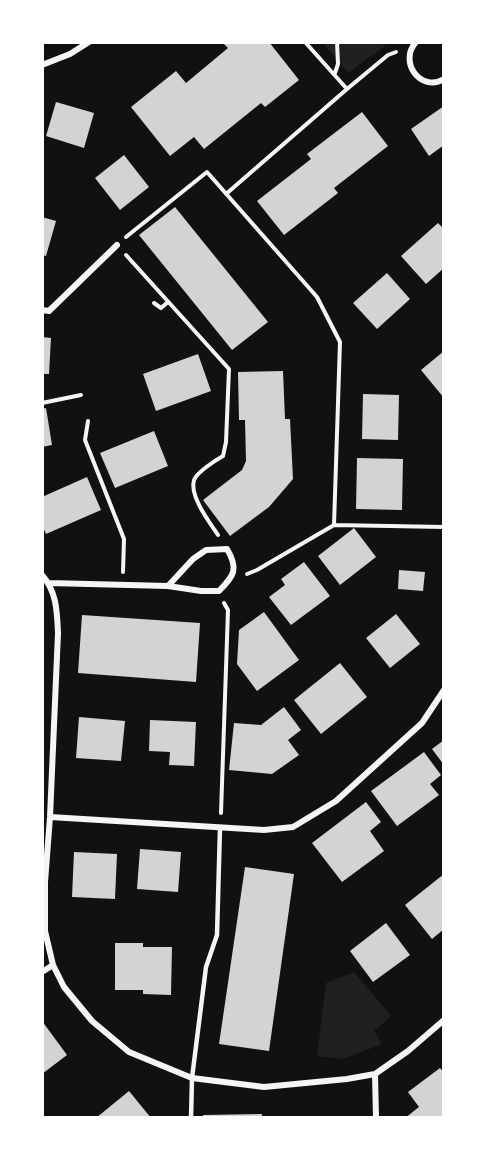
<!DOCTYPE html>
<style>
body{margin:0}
#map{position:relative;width:486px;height:1160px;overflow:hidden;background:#111;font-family:"PT Sans",sans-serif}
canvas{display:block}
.frame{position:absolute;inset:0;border:44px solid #fff;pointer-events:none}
</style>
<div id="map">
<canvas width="486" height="1160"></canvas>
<div class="frame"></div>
</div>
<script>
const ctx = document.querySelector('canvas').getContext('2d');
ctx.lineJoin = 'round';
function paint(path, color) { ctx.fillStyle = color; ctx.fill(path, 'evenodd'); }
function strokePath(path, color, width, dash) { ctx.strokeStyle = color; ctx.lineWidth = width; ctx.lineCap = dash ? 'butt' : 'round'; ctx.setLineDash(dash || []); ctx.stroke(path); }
const green = new Path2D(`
 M322,42h68l-42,31z
 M354,972l37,44 -17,15 8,13 -39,15 -26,-3 9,-73z`);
const building = new Path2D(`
 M222,42h47l30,38 -34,27 -4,-4 -57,46 -10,-12 -24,19 -39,-49 45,-36 10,12 42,-35z
 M56,102l38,11 -10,35 -38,-12z
 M444,106v39l-15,11 -18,-27z
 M362,112l26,34 -54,42 4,5 -54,42 -27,-34 54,-42 -4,-5z
 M124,155l25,32 -29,23 -25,-32z
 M175,207l93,115 -36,28 -93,-115z
 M42,217l14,4 -10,35 -4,-1z
 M438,223l6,6v39l-18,16 -25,-28z
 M387,273l23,26 -33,30 -24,-26z
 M42,337l9,1 -2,36h-7z
 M444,351v47l-23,-28z
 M198,354l13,37 -55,20 -13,-37z
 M283,371l2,48h5l3,60 -24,28 -39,29 -27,-36 39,-30 4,-9 -1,-41h-6l-1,-48z
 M363,394l36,1 -1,45 -36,-1z
 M46,408l6,37 -10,2v-38z
 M154,431l14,35 -53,22 -15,-35z
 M357,458l46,1 -1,51 -46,-1z
 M87,477l14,33 -55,24 -4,-9v-28z
 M354,528l22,29 -36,28 -22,-29z
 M304,562l26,34 -39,29 -22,-28 16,-12 -4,-6z
 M399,570l26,2 -2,19 -25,-2z
 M264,612l35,48 -42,31 -20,-27 2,-34z
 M396,614l24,30 -30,24 -24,-30z
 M82,615l118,8 -4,59 -118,-9z
 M340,663l27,34 -46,37 -27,-34z
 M284,707l17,23 -13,10 11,15 -27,19 -43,-4 5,-47 27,2z
 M79,717l46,4 -4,40 -45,-3z
 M150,720l46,2 -2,44 -25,-1 1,-13 -21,-1z
 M444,740v25l-12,-16z
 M424,752l17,23 -11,9 9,11 -42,31 -26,-35z
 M366,802l15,20 -11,9 14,20 -42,31 -30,-39z
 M140,849l41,3 -3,40 -41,-3z
 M74,852l43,2 -2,45 -43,-2z
 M245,867l49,7 -25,177 -50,-7z
 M444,874v55l-12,10 -27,-34z
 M386,923l24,32 -37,27 -23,-31z
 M115,943h28v4h29l-1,48 -28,-1v-4h-28z
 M42,1021l25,34 -25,19z
 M440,1068l4,5v45h-39l14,-11 -11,-15z
 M129,1091l22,27h-55z
 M262,1114v4h-59v-3z`);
const path = new Path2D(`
 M335,73l3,-9 -1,-22
 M347,89l41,-34 8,-3
 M226,194l121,-105 -42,-47
 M126,237l81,-65 110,125 23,45 -6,183 -77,45 -10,4
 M126,255l103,114 -3,73 -3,14c-7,4 -26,16 -29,24 -5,16 16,43 24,55
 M154,303l7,5 7,-6
 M42,403l39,-8
 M88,421l-3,19 39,99 -1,33
 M334,525l110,2
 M221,813l7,-203 -4,-7`);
const service = new Path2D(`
 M191,1118l1,-40 14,-111 11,-32 3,-107`);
const minor = new Path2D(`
 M416,42c-18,20 5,51 28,37
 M42,65l28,-11 19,-12
 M42,310l7,1 68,-66
 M42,575c15,17 15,37 16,58l-8,184 -5,65v49l8,34 11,22 28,34 37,31 63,26 72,9 83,-8 28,-5 33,-23 36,-31
 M49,583l119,3 33,5h18c15,-15 20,-22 8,-42l-21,1 -13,9 -25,27
 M50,817l214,13 29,-3 43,-26 86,-78 22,-33
 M42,972l11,-7
 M375,1074l1,44`);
paint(green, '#202020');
paint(building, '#d3d3d3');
strokePath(path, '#f5f5f5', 4);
strokePath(service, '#f5f5f5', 4.5);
strokePath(minor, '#f5f5f5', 6);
</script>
